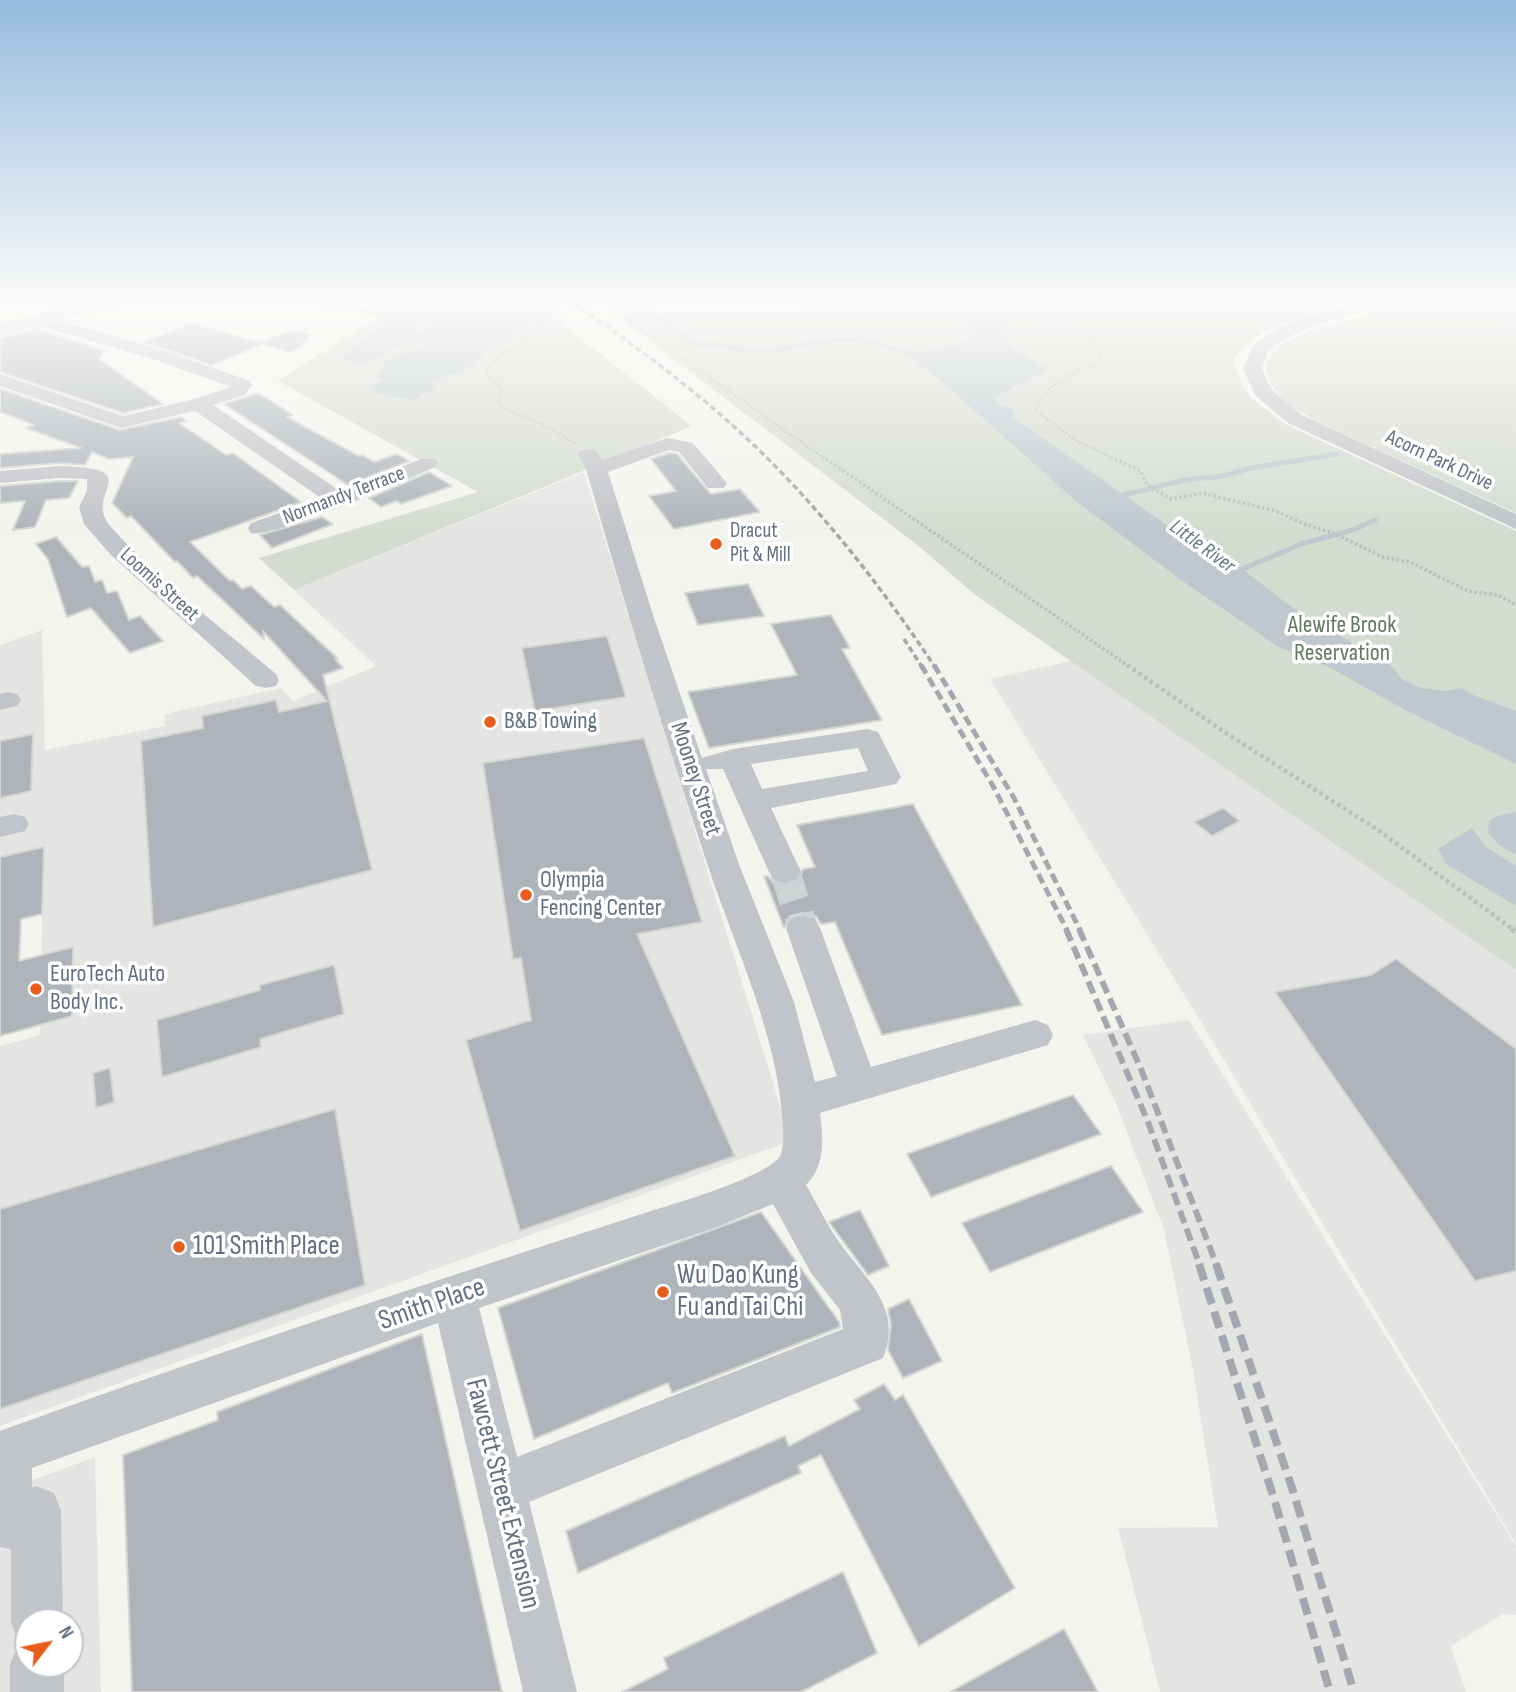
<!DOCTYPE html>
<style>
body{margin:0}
#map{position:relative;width:1516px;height:1692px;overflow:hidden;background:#f4f4ef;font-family:"Sofia Sans Condensed",sans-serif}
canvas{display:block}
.north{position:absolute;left:14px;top:1608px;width:70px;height:70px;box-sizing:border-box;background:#fff;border:2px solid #c0c6cd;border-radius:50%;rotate:58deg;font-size:19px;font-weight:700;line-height:28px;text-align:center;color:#627182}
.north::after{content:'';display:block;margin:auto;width:24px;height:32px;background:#e85d1b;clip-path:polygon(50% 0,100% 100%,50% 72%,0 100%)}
</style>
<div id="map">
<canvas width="1516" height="1692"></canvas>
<div class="north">N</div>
</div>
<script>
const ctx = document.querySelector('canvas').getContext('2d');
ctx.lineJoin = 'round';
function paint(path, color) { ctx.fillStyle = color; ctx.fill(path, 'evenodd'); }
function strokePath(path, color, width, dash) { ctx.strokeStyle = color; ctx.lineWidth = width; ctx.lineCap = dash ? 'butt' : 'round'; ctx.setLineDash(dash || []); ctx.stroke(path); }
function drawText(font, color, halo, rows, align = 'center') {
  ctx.font = font + ' "Sofia Sans Condensed",sans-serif'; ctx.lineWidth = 7; ctx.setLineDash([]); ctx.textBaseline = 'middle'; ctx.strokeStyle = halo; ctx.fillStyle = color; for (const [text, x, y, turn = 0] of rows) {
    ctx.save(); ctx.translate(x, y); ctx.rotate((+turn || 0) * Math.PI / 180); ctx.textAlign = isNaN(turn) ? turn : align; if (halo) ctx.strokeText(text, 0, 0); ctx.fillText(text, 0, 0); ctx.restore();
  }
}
const built = new Path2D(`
 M584,472l207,669 -791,285v-380l40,-11 2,-126 -42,10v-274l42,-15 3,120 120,-24v-12l116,-26 12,13 83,-35 -82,-76z
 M1071,661l445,309v574l-318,-527 -208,-338z
 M1189,1020l327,526v69l-13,-1 -52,32 15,46h-306l-42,-164 100,-1 -26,-162 -28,-135 -49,-129 -32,-66z
 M95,1457l6,235h-101v-200zM28,1622h42v42h-42z`);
const green = new Path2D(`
 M838,298h454l35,13c-34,10 -75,17 -94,50l9,24 9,13 34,26 231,107v439l-542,-376 -54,-47 -307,-234 189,-1z
 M1420,298h96v215l-200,-92c-24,-14 -50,-28 -50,-58l13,-17 23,-12z
 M395,307l148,2 149,117 -398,164 -35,-32 219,-66 -200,-111z`);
const water = new Path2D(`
 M970,298h32l4,33 6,17 35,21 -53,29 6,7 13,4 1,9 163,114 64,36 53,41 57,33v3l36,16 15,18 19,9 24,3 17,-3 11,7 43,16v53l-109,-53 -78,-44 -50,-20 -98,-67 -105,-79 -137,-122 -21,-15 -6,-8c12,-7 54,-8 57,-18 2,-5 0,-33 1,-40z
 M501,312l22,8 40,-3 -40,9 -9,5v6l-22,5 -13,17 -16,12 -33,10 5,7 -23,12 -38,-7 2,-3 -5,-4 10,-6 -4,-3 6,-8 1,-8 38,-13 1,-4c-30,-11 -52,33 -82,14l54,-43 18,8v5l7,4 22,-15z
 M1516,812v42l-16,-8 -12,-13 1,-12 8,-5z
 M1472,828l13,18 31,20v40l-70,-42 -8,-15z`);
const streamFar1 = new Path2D(`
 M296,298l94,18 7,5
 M619,304l11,-1 9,4 59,38h26l20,6h26l54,-10 35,-2 62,18
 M1296,461l41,-7`);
const stream = new Path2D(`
 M1116,500l7,-5 62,-15 38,-4 28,-8 56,-9
 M1236,572l65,-28 52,-14 22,-10`);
const building = new Path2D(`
 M193,323l67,20 32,-13 19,5 -11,12 -11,5 -26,-8 -51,21 -69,-23z
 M37,329l67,22 -5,8 64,45 -40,9 -123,-41v-34z
 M0,389l120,41 61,-13 6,4 -8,2 47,32 7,-2 68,49 -111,40 40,39 3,-1 9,9 9,-3 23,21 6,-2 58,54h-3l8,9 -20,7 49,195 -219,57 -12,-186 62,-13 -1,-12 74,-16 3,12 48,-11 -64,-70 1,8 -67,-63 -4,2 -16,-17 -2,1 -44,-46 -4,2 -15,-15 21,-46 -24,2 -17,-7 -7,13 -25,-2 -60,5v-14l81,-6 -55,-20 8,-3 -34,-13z
 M258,393l35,22 -6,2 72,39 4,-1 11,7 23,-8 12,7 -61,24 -124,-81z
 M669,453l8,1 34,40 29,-5 20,23 -86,17 -25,-33 27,-5 -25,-32z
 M429,472l23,14 -51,18 -4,-3 -16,6 -12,-9z
 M60,481h18l-9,17 -23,2 -11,27 -22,3 12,-29 -25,2v-17z
 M322,517l11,7 -61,24 -12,-13z
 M56,537l26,30 7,-1 6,16 7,-2 5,13 10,-2 12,29 11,-4 23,25 -33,12 -39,-45 -24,9 -19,-58 -12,-15z
 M748,584l16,32 -66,9 -13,-32z
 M831,615l19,33 -8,1 40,71 -173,28 -21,-56 109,-17 -26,-51z
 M607,636l19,61 -91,14 -13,-63z
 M33,734l-2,57 -31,7v-57z
 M644,738l58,184 -65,12 98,222 -215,75 -54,-191 65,-20 -10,-62 -8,1 -30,-196z
 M913,804l109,201 -140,30 -47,-113 -14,2 -5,-8 -14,-3 -12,3 -6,12 -20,-52h4l5,7 13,3 12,-5 5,-12 12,-2 -18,-42z
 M1223,808l17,13 -28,15 -18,-14z
 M44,847l-2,67 -21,5 -2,42 54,-14 -1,69 -72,20v-179z
 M1396,959l120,90v222l-41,10 -200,-289 96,-17z
 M334,965l10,49 -84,25 1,8 -99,30 -5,-57 103,-30v-5z
 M110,1068l4,34 -18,6 -3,-35z
 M1073,1095l28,39 -170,63 -24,-43z
 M335,1109l30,176 -365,124v-200z
 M1111,1166l32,46 -153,60 -28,-49z
 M860,1210l29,56 -21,9 -39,-53z
 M761,1212l78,110 1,5 -168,66 -4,-10 -134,56 -36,-131z
 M909,1299l33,62 -39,17 -15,-28 3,-25 -3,-16z
 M422,1334l80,358h-370l-9,-237 95,-35 -1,-8z
 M884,1384l11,16 8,-5 112,193 -96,58 -98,-191 -23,11 3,7 -223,100 -12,-42 219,-95 4,10 71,-37 -6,-9z
 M843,1572l34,81 -76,39h-179l46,-23 -4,-11z
 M1064,1629l34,63h-148z`);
const minorTunnel = new Path2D(`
 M785,872l18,56`);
const pathFar3 = new Path2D(`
 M597,298l231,163
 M1033,298l3,19 60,26 4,10 -3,10c-24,12 -52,19 -62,47l40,30 44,21
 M446,308l82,2 9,6 21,-4 9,5 -5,5 -26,5 -8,11 -30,19 -12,15 16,18 -3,9 2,8 49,21 26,16
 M453,317l2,-7`);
const pathFar2 = new Path2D(`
 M826,459l304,208
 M1115,459l26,12 6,14 24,14 31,-6 74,18 28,13 32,10 46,23 28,5 58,29 30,4 18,10`);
const pathFar1 = new Path2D(`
 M1127,665l99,68 152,97 136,100`);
const path = new Path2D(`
 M1511,929l5,3`);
const minor = new Path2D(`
 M423,298h17l1,2 -8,5z
 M753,298h24l1,1 -8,5 -15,-3z
 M1379,298h26l-2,3c-31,9 -119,27 -136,53 -2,4 -4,11 -5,15l9,20 31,26 214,99v15l-228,-106 -32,-27 -13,-27c3,-6 5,-15 9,-20 22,-30 93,-42 127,-51z
 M41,315l127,37 82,29 2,4 -7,10 -32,10 127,86 81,-32h14l3,4 -3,4c-29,13 -161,71 -184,66l-3,-5 3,-5 70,-25 -126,-87 -74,17 -121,-42v-12l123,42 68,-16 40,-13 -75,-27 -121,-36 -2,-4z
 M667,438l26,5 34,40 -3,5h-16l-29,-36 -10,-2 -61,22 46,146 48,140 31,-9 135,-20 10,3 23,45 -5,7 -10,2 -115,22 30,64 -5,8 -11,3 -11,-3 -5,-8 -46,-103h-17l34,98 54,135 21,80 22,-6 -51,-148 5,-9 12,-3 12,3 5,9 51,139 164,-47 13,5 5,10 -5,10 -228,68c3,25 6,52 -14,72 12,20 22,43 36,61 26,35 61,64 41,112l-354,144 48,190h-54l-85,-369 -406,145v20l4,-2 18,7 7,18 2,111h-35v42h36v28h-54v-28l8,-19 5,-2 -5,-2 -7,-19v-73l-11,-2v-116c214,-78 431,-149 648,-219 25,-8 124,-36 133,-58 7,-19 -4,-80 -9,-100 -16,-66 -44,-127 -65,-191 -44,-131 -83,-262 -121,-394l-8,-15 3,-4h14l7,10zM858,748l10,23 -106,18 -11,-25zM773,1204l38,69 29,37 3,19 -326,128 -38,-149 238,-81z
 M60,466c91,2 21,27 51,61 48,54 110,100 165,147l3,6 -3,6 -10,2 -10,-2 -145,-131 -27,-31 -5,-17 8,-16v-12l-27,-1 -60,5v-12z
 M7,692l10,2 4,6 -4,6 -17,4v-16z
 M14,814l11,3 4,7 -4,7 -25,6v-20z`);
const major = new Path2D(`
 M105,298h33l-3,4 -135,34v-12z`);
const railFar3 = new Path2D(`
 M566,298c67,46 133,94 192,151 67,65 125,140 177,218
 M904,639l18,28`);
const railFar2 = new Path2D(`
 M921,665l72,121 74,144
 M934,665l80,133 66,132`);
const railFar1 = new Path2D(`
 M1066,929l82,193 52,144
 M1079,929l62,140 76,197`);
const rail = new Path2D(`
 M1199,1264l76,238 55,190
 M1216,1264l77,227 61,201`);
const markers = [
 [716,544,7,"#e85d1b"],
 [490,722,7,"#e85d1b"],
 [526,895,7,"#e85d1b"],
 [36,989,7,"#e85d1b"],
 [179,1247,7,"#e85d1b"],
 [663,1292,7,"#e85d1b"]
];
const farStreetnames = [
 ["Acorn Park Drive",1439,461,25],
 ["Normandy Terrace",344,496,-21],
 ["Loomis Street",159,585,42]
];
const farPoinames = [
 ["Dracut",730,532],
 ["Pit & Mill",730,556]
];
const farWaternames = [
 ["Little River",1202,547,36]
];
const parkNames = [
 ["Alewife Brook",1342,626],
 ["Reservation",1342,654]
];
const poiNames = [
 ["B&B Towing",504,722],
 ["Olympia",540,881],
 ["Fencing Center",540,909],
 ["EuroTech Auto",50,975],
 ["Body Inc.",50,1003]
];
const streetNames = [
 ["Mooney Street",695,779,72]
];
const nearPoinames = [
 ["101 Smith Place",193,1247],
 ["Wu Dao Kung",677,1276],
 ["Fu and Tai Chi",677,1308]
];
const nearStreetnames = [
 ["Smith Place",432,1305,-19],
 ["Fawcett Street Extension",502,1494,76]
];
paint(built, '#e4e5e3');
paint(green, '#d4dbd0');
paint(water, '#bfc8ce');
strokePath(streamFar1, '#bfc8ce', 4.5);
strokePath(stream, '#bfc8ce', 5);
paint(building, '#aeb4ba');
strokePath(building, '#d5d5d2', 2);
strokePath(minorTunnel, '#d0d3d4', 30, [30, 15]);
strokePath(pathFar3, '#bdbec0', 2.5, [2, 2]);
strokePath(pathFar2, '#bdbec0', 3.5, [2.5, 2.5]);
strokePath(pathFar1, '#bdbec0', 4.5, [3.5, 3.5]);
strokePath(path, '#bdbec0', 5, [4.5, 4.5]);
paint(minor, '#c1c4c8');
paint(major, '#d3d8dc');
strokePath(railFar3, '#a3a8ae', 3.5, [6, 3.5]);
strokePath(railFar2, '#a3a8ae', 5, [10, 5]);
strokePath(railFar1, '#a3a8ae', 6, [13, 6]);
strokePath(rail, '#a3a8ae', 8, [17, 8]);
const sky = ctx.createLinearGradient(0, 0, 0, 535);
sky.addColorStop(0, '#97bcde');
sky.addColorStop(0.56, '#fafaf8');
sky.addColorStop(1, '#fafaf800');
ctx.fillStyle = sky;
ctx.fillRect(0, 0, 1516, 535);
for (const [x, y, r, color] of markers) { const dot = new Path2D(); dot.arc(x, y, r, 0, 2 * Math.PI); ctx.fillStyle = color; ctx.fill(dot); strokePath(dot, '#fff', 2.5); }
drawText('21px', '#627182', '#fff', farStreetnames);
drawText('21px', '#627182', '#fff', farPoinames, 'left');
drawText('italic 21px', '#627a86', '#fff', farWaternames);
drawText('24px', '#647961', '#fff', parkNames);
drawText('24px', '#627182', '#fff', poiNames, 'left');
drawText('24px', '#627182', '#fff', streetNames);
drawText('28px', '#627182', '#fff', nearPoinames, 'left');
drawText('28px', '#627182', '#fff', nearStreetnames);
</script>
